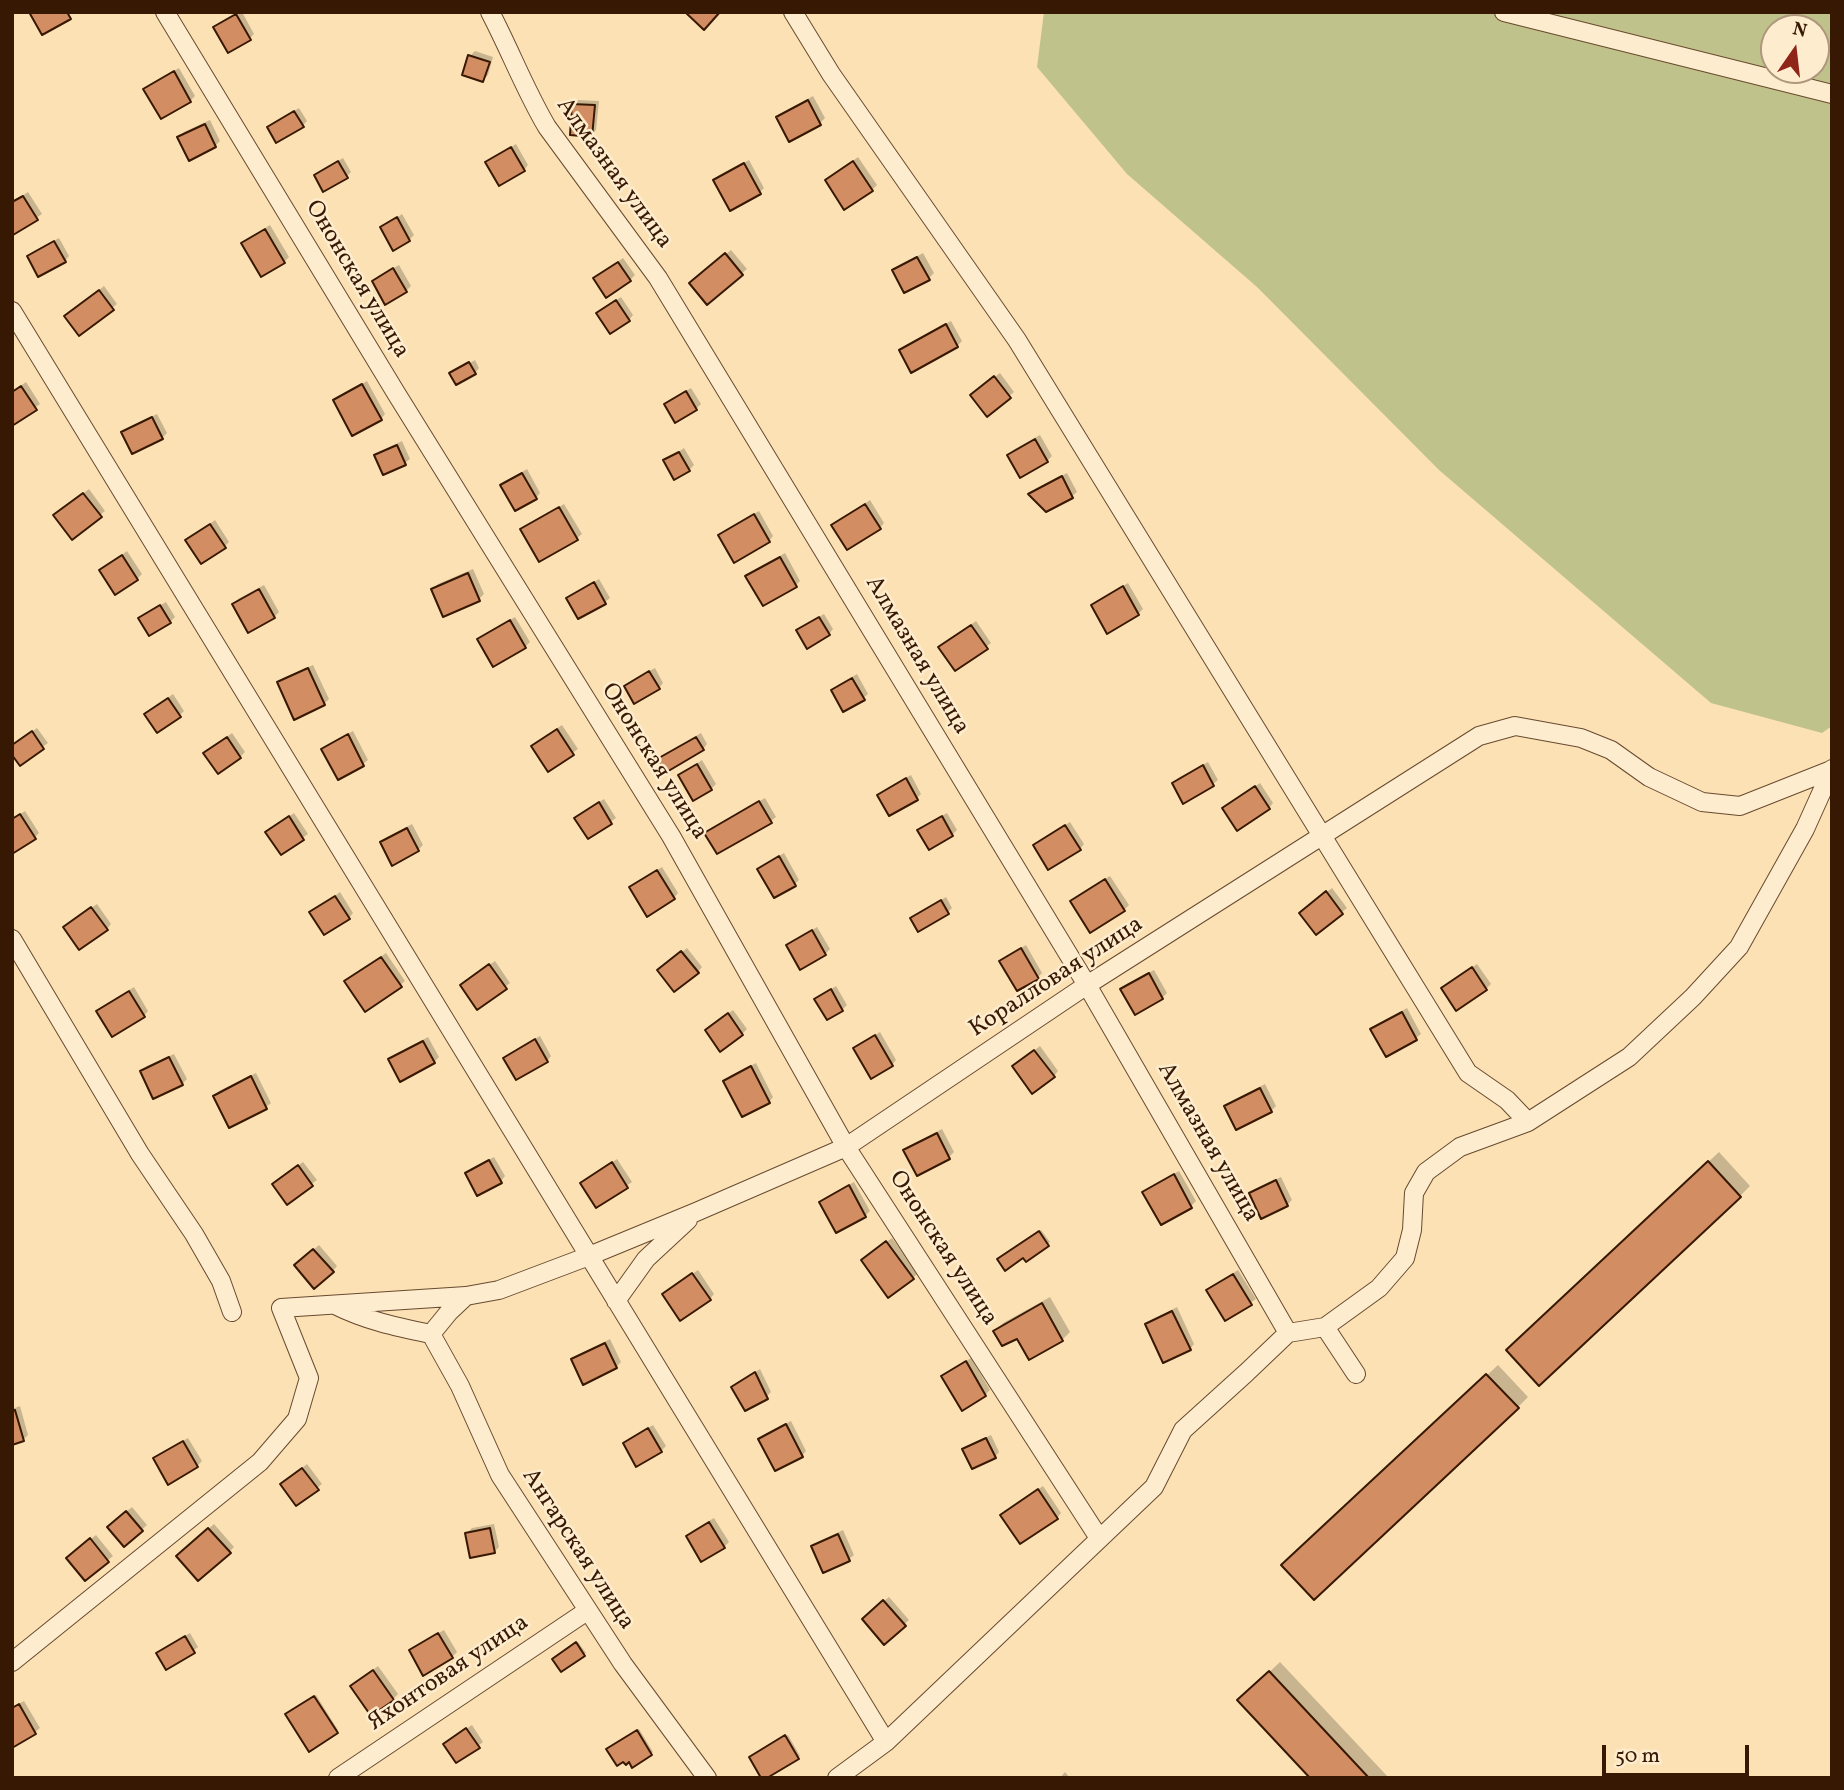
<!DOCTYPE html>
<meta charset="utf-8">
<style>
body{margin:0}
#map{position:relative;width:1844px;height:1790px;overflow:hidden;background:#fce1b4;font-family:Vollkorn,serif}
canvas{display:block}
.frame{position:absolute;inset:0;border:14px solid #371803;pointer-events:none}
.north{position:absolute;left:1760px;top:14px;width:70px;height:70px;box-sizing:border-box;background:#fdecce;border:2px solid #ae977d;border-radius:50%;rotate:14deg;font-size:19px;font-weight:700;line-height:28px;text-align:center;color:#371803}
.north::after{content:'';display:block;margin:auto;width:24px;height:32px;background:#8f2418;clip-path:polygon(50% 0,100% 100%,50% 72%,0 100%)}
.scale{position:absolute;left:1602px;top:1745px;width:147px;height:32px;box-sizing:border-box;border:4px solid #371803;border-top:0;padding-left:9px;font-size:21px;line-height:24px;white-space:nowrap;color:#371803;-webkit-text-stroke:5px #fdecce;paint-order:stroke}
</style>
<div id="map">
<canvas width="1844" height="1790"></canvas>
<div class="frame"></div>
<div class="north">N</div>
<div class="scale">50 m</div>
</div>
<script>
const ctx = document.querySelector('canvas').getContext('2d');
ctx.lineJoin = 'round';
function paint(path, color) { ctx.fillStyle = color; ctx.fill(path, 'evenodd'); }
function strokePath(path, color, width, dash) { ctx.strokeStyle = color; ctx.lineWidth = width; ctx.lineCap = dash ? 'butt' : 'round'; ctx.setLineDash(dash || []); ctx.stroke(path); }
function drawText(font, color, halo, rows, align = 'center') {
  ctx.font = font + ' Vollkorn,serif'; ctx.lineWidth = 5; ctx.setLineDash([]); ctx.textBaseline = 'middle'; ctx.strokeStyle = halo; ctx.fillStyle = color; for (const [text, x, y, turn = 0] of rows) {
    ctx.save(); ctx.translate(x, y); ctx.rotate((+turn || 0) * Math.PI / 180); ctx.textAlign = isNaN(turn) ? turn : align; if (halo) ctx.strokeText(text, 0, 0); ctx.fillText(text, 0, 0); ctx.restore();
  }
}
const green = new Path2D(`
 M1044,12h788v714l-10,7 -111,-30 -272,-233 -182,-183 -130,-113 -90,-107zM1774,28h42v42h-42z`);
const shadow = new Path2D(`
 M237,12h5l12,22 -4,4 -35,-11 5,-5z
 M475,51l18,6 -5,18 -5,5 -13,-24z
 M179,68l16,28 -5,5 -28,16 -16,-28 4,-5z
 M813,96l12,22 -5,5 -30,16 -12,-21 4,-5z
 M578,100l21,1 -3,29 -4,5 -18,-30z
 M299,108l8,13 -5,5 -33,1 5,-5z
 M210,120l10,21 -5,5 -36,-9 5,-5z
 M516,144l12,21 -4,5 -37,-8 5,-4z
 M858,157l19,28 -5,5 -45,-10z
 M343,158l8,14 -5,5 -30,-2 5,-4z
 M749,160l15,28 -4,4 -45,-12 5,-4z
 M28,192l14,22 -28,19 -2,-3v-28z
 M402,214l12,21 -5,5 -27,-12z
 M270,225l19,32 -5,5 -41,-18 5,-5z
 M59,238l10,18 -4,5 -36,-5 5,-5z
 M731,250l16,19 -40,33 -11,-23z
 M923,253l11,20 -5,5 -35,-8 5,-4z
 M623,258l12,17 -5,5 -30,-6z
 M399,265l12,21 -5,5 -32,-10 4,-4z
 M104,286l13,18 -5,4 -41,4z
 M621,297l12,18 -4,5 -26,-11z
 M951,321l11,20 -5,5 -56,4 5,-5z
 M475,360l4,8 -4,5 -21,-1z
 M1000,373l14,19 -27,22 -10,-24z
 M367,381l18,33 -4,5 -46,-19 5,-4z
 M26,382l14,22 -28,20v-32z
 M691,388l10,16 -5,5 -30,-5 5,-5z
 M157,414l10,19 -5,5 -39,-5 5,-5z
 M1040,435l12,21 -5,5 -38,-6 4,-5z
 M402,441l8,18 -5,4 -29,-8 5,-4z
 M684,448l10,17 -5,5 -24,-9z
 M527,469l13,24 -4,5 -34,-13 5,-4z
 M1067,473l10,19 -5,4 -41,-2 4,-4z
 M89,489l16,22 -33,26 -12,-26z
 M870,500l14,23 -4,5 -47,-3z
 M564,504l18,30 -5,4 -37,22 -18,-30 5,-5z
 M759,511l14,25 -4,5 -49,-6 5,-5z
 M215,520l14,22 -4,4 -38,-6z
 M127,551l15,23 -5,5 -36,-9z
 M785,553l15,28 -4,4 -49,-8 5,-5z
 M473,569l11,25 -5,5 -46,-10 5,-5z
 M599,579l11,19 -5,4 -26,15 -11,-18 5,-5z
 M1128,583l15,26 -5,5 -30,17 -15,-26 5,-5z
 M264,585l15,27 -5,5 -25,14 -15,-27 4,-5z
 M166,602l9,15 -5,5 -25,-8z
 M824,614l9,15 -4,5 -31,-4 5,-4z
 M515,617l15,25 -5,5 -46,-7 5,-5z
 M976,621l15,22 -5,4 -41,-4z
 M313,665l16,34 -5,5 -45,-21 4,-5z
 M655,668l8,15 -4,5 -33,-2 5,-5z
 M857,674l11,20 -5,4 -30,-8 5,-5z
 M173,694l11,17 -4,4 -34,-1z
 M562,725l16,24 -29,21 -11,-29z
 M37,728l11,15 -28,20 -6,-19z
 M353,731l15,29 -5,4 -24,14 -16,-29 5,-5z
 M232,733l13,19 -5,5 -35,-4z
 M701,733l6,11 -4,5 -44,10 5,-4z
 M702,760l14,24 -5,5 -31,-14z
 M1208,762l10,18 -5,4 -29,17 -10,-18 4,-5z
 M911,775l10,19 -4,4 -38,-3 5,-5z
 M1260,783l13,20 -4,5 -40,-4z
 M765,798l11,19 -5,4 -64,12 4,-5z
 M604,799l12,19 -28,19 -7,-24z
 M25,811l14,22 -4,4 -23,-18z
 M294,813l14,21 -27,19 -9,-25z
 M947,813l10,17 -5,5 -33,-4 5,-5z
 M1070,822l14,22 -4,5 -45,-4z
 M412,824l11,21 -5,5 -25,13 -11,-21 4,-4z
 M784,853l15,27 -4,4 -36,-15 5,-4z
 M662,867l16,26 -4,5 -38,-15z
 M1110,876l19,29 -5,5 -52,-9 5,-5z
 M1332,888l15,20 -31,25 -10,-24z
 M340,892l13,21 -4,5 -37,-6z
 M946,897l6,11 -4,4 -36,6 5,-4z
 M97,904l14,20 -4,5 -37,-7z
 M817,927l13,22 -5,5 -32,-13z
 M1026,945l16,28 -4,4 -37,-16 5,-4z
 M687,948l15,19 -4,5 -34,-6z
 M386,953l19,28 -5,4 -49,-8z
 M495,961l15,22 -32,24 -12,-26z
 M1477,964l14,20 -5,5 -43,-1z
 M1154,970l13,23 -5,5 -39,-9 4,-5z
 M836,986l11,19 -5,5 -26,-11z
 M134,987l14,24 -4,5 -46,-5 5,-5z
 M1407,1008l14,26 -5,4 -29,17 -14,-26 4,-4z
 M733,1010l14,19 -5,5 -30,-9z
 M880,1032l16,28 -4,5 -37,-16 5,-5z
 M540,1036l11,20 -4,5 -42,-3 5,-5z
 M428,1037l11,20 -5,5 -44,-2 4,-5z
 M1040,1046l18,25 -4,5 -35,-14z
 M174,1054l13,25 -5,5 -40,-13 5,-5z
 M756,1063l17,34 -4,5 -44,-21 5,-5z
 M256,1073l15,30 -5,4 -37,19 -14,-30 4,-5z
 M1265,1084l11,22 -5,5 -45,-5 4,-4z
 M942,1129l12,23 -5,5 -32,16 -11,-22 4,-5z
 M1719,1152l31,34 -10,10 -222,144z
 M494,1157l11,19 -4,5 -34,-7 4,-5z
 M617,1159l15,23 -36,24 -14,-23z
 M303,1162l14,18 -30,22 -8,-23z
 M1179,1171l17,30 -5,5 -30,17 -17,-31 5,-4z
 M1281,1177l11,23 -5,5 -25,12 -11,-23 4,-5z
 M854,1182l16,29 -5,5 -44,-14 5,-5z
 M1041,1230l9,12 -2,2 -22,15 -2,-3 -23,1z
 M892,1238l26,35 -5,5 -45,-23z
 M319,1245l18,21 -4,5 -32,-10z
 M698,1270l16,24 -4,5 -41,-9z
 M1238,1270l18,29 -30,20 -13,-33z
 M1050,1297l20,35 -8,8 -45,-4 -22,-5 8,-8z
 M1177,1307l17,37 -4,5 -43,-25 5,-4z
 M610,1339l11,23 -5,5 -43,-8 5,-4z
 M971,1358l19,32 -5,5 -42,-18 5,-5z
 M1498,1365l30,32 -10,10 -224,148z
 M760,1369l11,23 -5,5 -28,-14z
 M20,1406l8,29 -5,5 -11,3v-34z
 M791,1421l15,30 -4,5 -41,-17 4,-5z
 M653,1425l13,21 -5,5 -36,-7 4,-5z
 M991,1435l8,17 -4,5 -31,-7 5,-5z
 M188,1438l14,23 -5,5 -42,-7 5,-5z
 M307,1464l15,20 -5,4 -30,-8z
 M1043,1486l18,27 -4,5 -50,-7z
 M132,1507l15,18 -23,20 -10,-23z
 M714,1518l15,24 -5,5 -36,-11 4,-5z
 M214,1524l20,23 -5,5 -46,-1z
 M494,1524l5,23 -5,5 -27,-19 5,-5z
 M843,1530l11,25 -5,4 -36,-13 5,-4z
 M96,1535l17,21 -28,23 -12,-26z
 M889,1597l20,23 -25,22 -16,-28z
 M444,1630l13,22 -5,5 -41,-6 5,-5z
 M190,1633l8,14 -5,4 -30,-2z
 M578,1642l8,11 -25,17 -5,-13z
 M1280,1662l109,116h-76l-73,-78z
 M378,1666l20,28 -5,5 -41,-13z
 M316,1695l22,35 -1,2 -48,-19z
 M24,1701l16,27 -5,4 -23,14v-39z
 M472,1725l11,17 -5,4 -29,-6z
 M639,1729l14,23 -20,13 -3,-5h-7l-13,-13z
 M788,1735l12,21 -37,22 -10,-23z
 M1065,1772l5,6h-10z`);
const building = new Path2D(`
 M29,12h38l4,7 -29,16z
 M685,12h35l-16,18z
 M236,14l15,26 -23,13 -15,-26z
 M468,55l22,7 -7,20 -21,-7z
 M174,71l17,31 -30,17 -18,-30z
 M808,100l13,25 -32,17 -13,-25z
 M572,104l23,1 -3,32 -22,-2z
 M294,111l10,16 -28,16 -9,-16z
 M205,124l11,23 -27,14 -12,-24z
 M511,147l14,24 -26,15 -14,-24z
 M338,161l10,17 -25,14 -9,-17z
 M853,161l20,30 -29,19 -19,-30z
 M744,163l17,31 -31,17 -17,-31z
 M23,196l15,24 -25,15 -1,-33z
 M397,217l13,24 -17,10 -13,-24z
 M265,229l20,34 -24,14 -20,-34z
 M54,241l12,21 -28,15 -11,-21z
 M725,253l18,22 -36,30 -18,-22z
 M917,257l13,23 -26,13 -12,-23z
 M618,262l13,19 -25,17 -13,-20z
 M393,268l14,24 -22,13 -13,-24z
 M99,290l15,20 -35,26 -15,-20z
 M616,300l14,21 -20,13 -14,-21z
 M946,324l12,23 -47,26 -12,-23z
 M469,362l7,12 -20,11 -7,-12z
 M994,376l17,22 -24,19 -17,-22z
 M362,384l20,36 -30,16 -19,-36z
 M21,386l16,24 -25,16v-34z
 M686,391l11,19 -22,13 -11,-19z
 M152,417l11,22 -31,15 -11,-22z
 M1035,439l13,23 -28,16 -13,-23z
 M397,445l9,20 -23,10 -9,-20z
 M679,452l11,19 -16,9 -11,-20z
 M522,473l15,26 -22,12 -15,-26z
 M1062,476l11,22 -27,14 -18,-18z
 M83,493l19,24 -30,23 -19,-25z
 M865,504l16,25 -34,21 -16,-25z
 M559,507l19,33 -39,22 -19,-33z
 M754,514l16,28 -36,21 -16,-28z
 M210,524l16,24 -25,16 -16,-24z
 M122,555l16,25 -23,15 -16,-25z
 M780,557l17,30 -34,19 -18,-30z
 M468,573l12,28 -37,16 -12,-28z
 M594,582l12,22 -28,15 -12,-21z
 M1123,586l16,29 -32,19 -16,-29z
 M259,589l16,29 -27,15 -16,-29z
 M160,605l11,18 -22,13 -11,-18z
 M819,617l11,18 -23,14 -11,-19z
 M510,620l16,28 -33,19 -16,-28z
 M971,625l17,24 -33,22 -17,-24z
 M308,668l17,37 -31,15 -17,-38z
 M649,671l11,18 -26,15 -10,-18z
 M852,678l13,22 -22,12 -12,-22z
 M168,698l13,19 -24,16 -13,-19z
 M557,729l17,26 -26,17 -17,-26z
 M32,731l12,18 -24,17 -8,-11v-10z
 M348,734l16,32 -26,14 -17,-31z
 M227,737l14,21 -23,16 -15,-21z
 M696,737l8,13 -39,23 -8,-14z
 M697,764l15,26 -19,11 -15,-26z
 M1203,765l11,21 -31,18 -11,-21z
 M906,778l12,22 -29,16 -12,-21z
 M1255,786l15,23 -33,22 -15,-23z
 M759,801l13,22 -55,31 -13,-21z
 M599,802l13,22 -24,15 -14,-21z
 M20,814l16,25 -24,15v-35z
 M289,816l15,24 -23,15 -16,-23z
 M942,816l11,20 -24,14 -12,-20z
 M1065,825l16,25 -33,20 -15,-25z
 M407,828l12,23 -27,15 -12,-24z
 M779,856l17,30 -22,12 -17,-29z
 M657,870l18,29 -28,18 -18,-30z
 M1105,879l20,32 -35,22 -20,-32z
 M1326,891l17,23 -27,21 -17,-22z
 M335,896l15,23 -26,16 -15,-23z
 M941,900l8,14 -31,18 -8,-14z
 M91,907l17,23 -29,20 -16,-23z
 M812,930l14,25 -26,15 -14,-25z
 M1021,948l18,31 -22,12 -18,-30z
 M681,951l18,22 -25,19 -17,-22z
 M381,957l21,30 -37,25 -21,-31z
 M489,964l18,25 -30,21 -17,-25z
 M1472,967l15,23 -31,21 -15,-23z
 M1149,973l14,26 -28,16 -15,-26z
 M831,989l12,22 -16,9 -13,-21z
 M129,991l16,26 -33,20 -16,-26z
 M1402,1012l15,28 -31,17 -16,-28z
 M728,1013l15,22 -23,17 -15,-22z
 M875,1035l18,31 -22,13 -18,-31z
 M535,1039l13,23 -32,18 -13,-22z
 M423,1041l12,22 -35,19 -12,-23z
 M1034,1050l21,27 -23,17 -20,-28z
 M169,1057l14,28 -30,14 -13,-28z
 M751,1066l19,37 -28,14 -19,-36z
 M251,1076l16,33 -38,19 -16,-32z
 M1260,1088l12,24 -36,18 -12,-24z
 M937,1133l13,26 -33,17 -14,-26z
 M489,1160l13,23 -25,13 -12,-23z
 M1708,1161l33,36 -202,189 -33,-36z
 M612,1162l16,26 -32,20 -16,-25z
 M298,1165l15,21 -26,19 -15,-21z
 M1174,1174l18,34 -31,17 -19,-33z
 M1276,1180l12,26 -27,13 -12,-26z
 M849,1185l17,32 -30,16 -17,-31z
 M1039,1231l10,15 -23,16 -3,-4 -18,13 -8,-12z
 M886,1241l28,38 -26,19 -27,-38z
 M313,1249l21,23 -20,17 -20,-24z
 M692,1273l19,27 -31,21 -18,-27z
 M1233,1274l19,31 -27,16 -19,-31z
 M1042,1303l21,38 -34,19 -12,-21 -15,7 -9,-15z
 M1172,1311l19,39 -28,13 -18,-39z
 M605,1343l12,25 -34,17 -12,-26z
 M966,1361l20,35 -24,15 -21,-35z
 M755,1372l13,27 -23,12 -14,-24z
 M1486,1374l33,34 -205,192 -33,-35z
 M15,1410l9,31 -12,4v-34z
 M786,1424l17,33 -28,14 -17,-32z
 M648,1428l14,24 -26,15 -13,-24z
 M986,1438l10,20 -24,11 -10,-20z
 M183,1441l15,26 -30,18 -15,-27z
 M302,1468l17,22 -23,16 -16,-22z
 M1038,1489l20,30 -38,25 -20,-29z
 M126,1511l17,20 -19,16 -17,-20z
 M709,1522l16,26 -24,14 -15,-26z
 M208,1528l23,25 -33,28 -22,-25z
 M490,1528l5,25 -25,5 -5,-25z
 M838,1534l12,27 -27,12 -12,-27z
 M90,1538l19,24 -24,19 -19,-23z
 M883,1600l23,26 -22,19 -22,-26z
 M438,1633l15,25 -30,18 -14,-26z
 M185,1636l10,17 -29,17 -10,-17z
 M576,1642l9,14 -24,16 -9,-13z
 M373,1670l21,30 -23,16 -21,-30z
 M1269,1671l100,107h-59l-73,-78z
 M314,1696l24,37 -29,19 -24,-38z
 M19,1704l17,30 -24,14v-40z
 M466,1728l14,20 -24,15 -13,-19z
 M637,1730l15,25 -20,13 -3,-6 -3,3 -3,-3 -6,4 -11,-17z
 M785,1735l14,24 -32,19h-6l-12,-21z`);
const street = new Path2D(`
 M165,12l231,381 275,443 175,311 253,391
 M490,12c20,38 35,78 57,115l111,151 429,707 201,348
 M793,12l38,62 186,266 451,733 39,27 21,22
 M1504,12l328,82
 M12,311l874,1431
 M12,939l128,215 54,80 27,47 11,31
 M616,1301l30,-42 42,-39
 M335,1305c32,16 62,22 96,29
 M431,1334l29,52 40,89 123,189 84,114
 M431,1334l18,-22 17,-16
 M1356,1374l-31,-47 54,-39 26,-30 7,-28 2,-37 12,-21 34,-25 68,-25 101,-65 64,-60 46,-50 66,-118 27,-60
 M12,1662l248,-200 37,-43 12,-41 -28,-70 185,-12 33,-6 90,-34 107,-44 150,-65 241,-162 392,-249 36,-10 66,12 30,12 38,27 53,25 38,4 91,-36
 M338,1778l249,-167
 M837,1778l49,-36 268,-255 29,-57 63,-57 42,-40 37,-6`);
const streetNames = [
 ["Алмазная улица",613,174,54],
 ["Ононская улица",356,280,59],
 ["Алмазная улица",916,656,59],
 ["Ононская улица",653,762,58],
 ["Коралловая улица",1057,978,-33],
 ["Алмазная улица",1207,1143,60],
 ["Ононская улица",942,1249,57],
 ["Ангарская улица",577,1550,57],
 ["Яхонтовая улица",449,1674,-34]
];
paint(green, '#c0c28c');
paint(shadow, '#0003');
paint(building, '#d38d63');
strokePath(building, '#371803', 2);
strokePath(street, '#684a2f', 20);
strokePath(street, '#fdecce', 18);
drawText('24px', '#371803', '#fdecce', streetNames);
</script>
